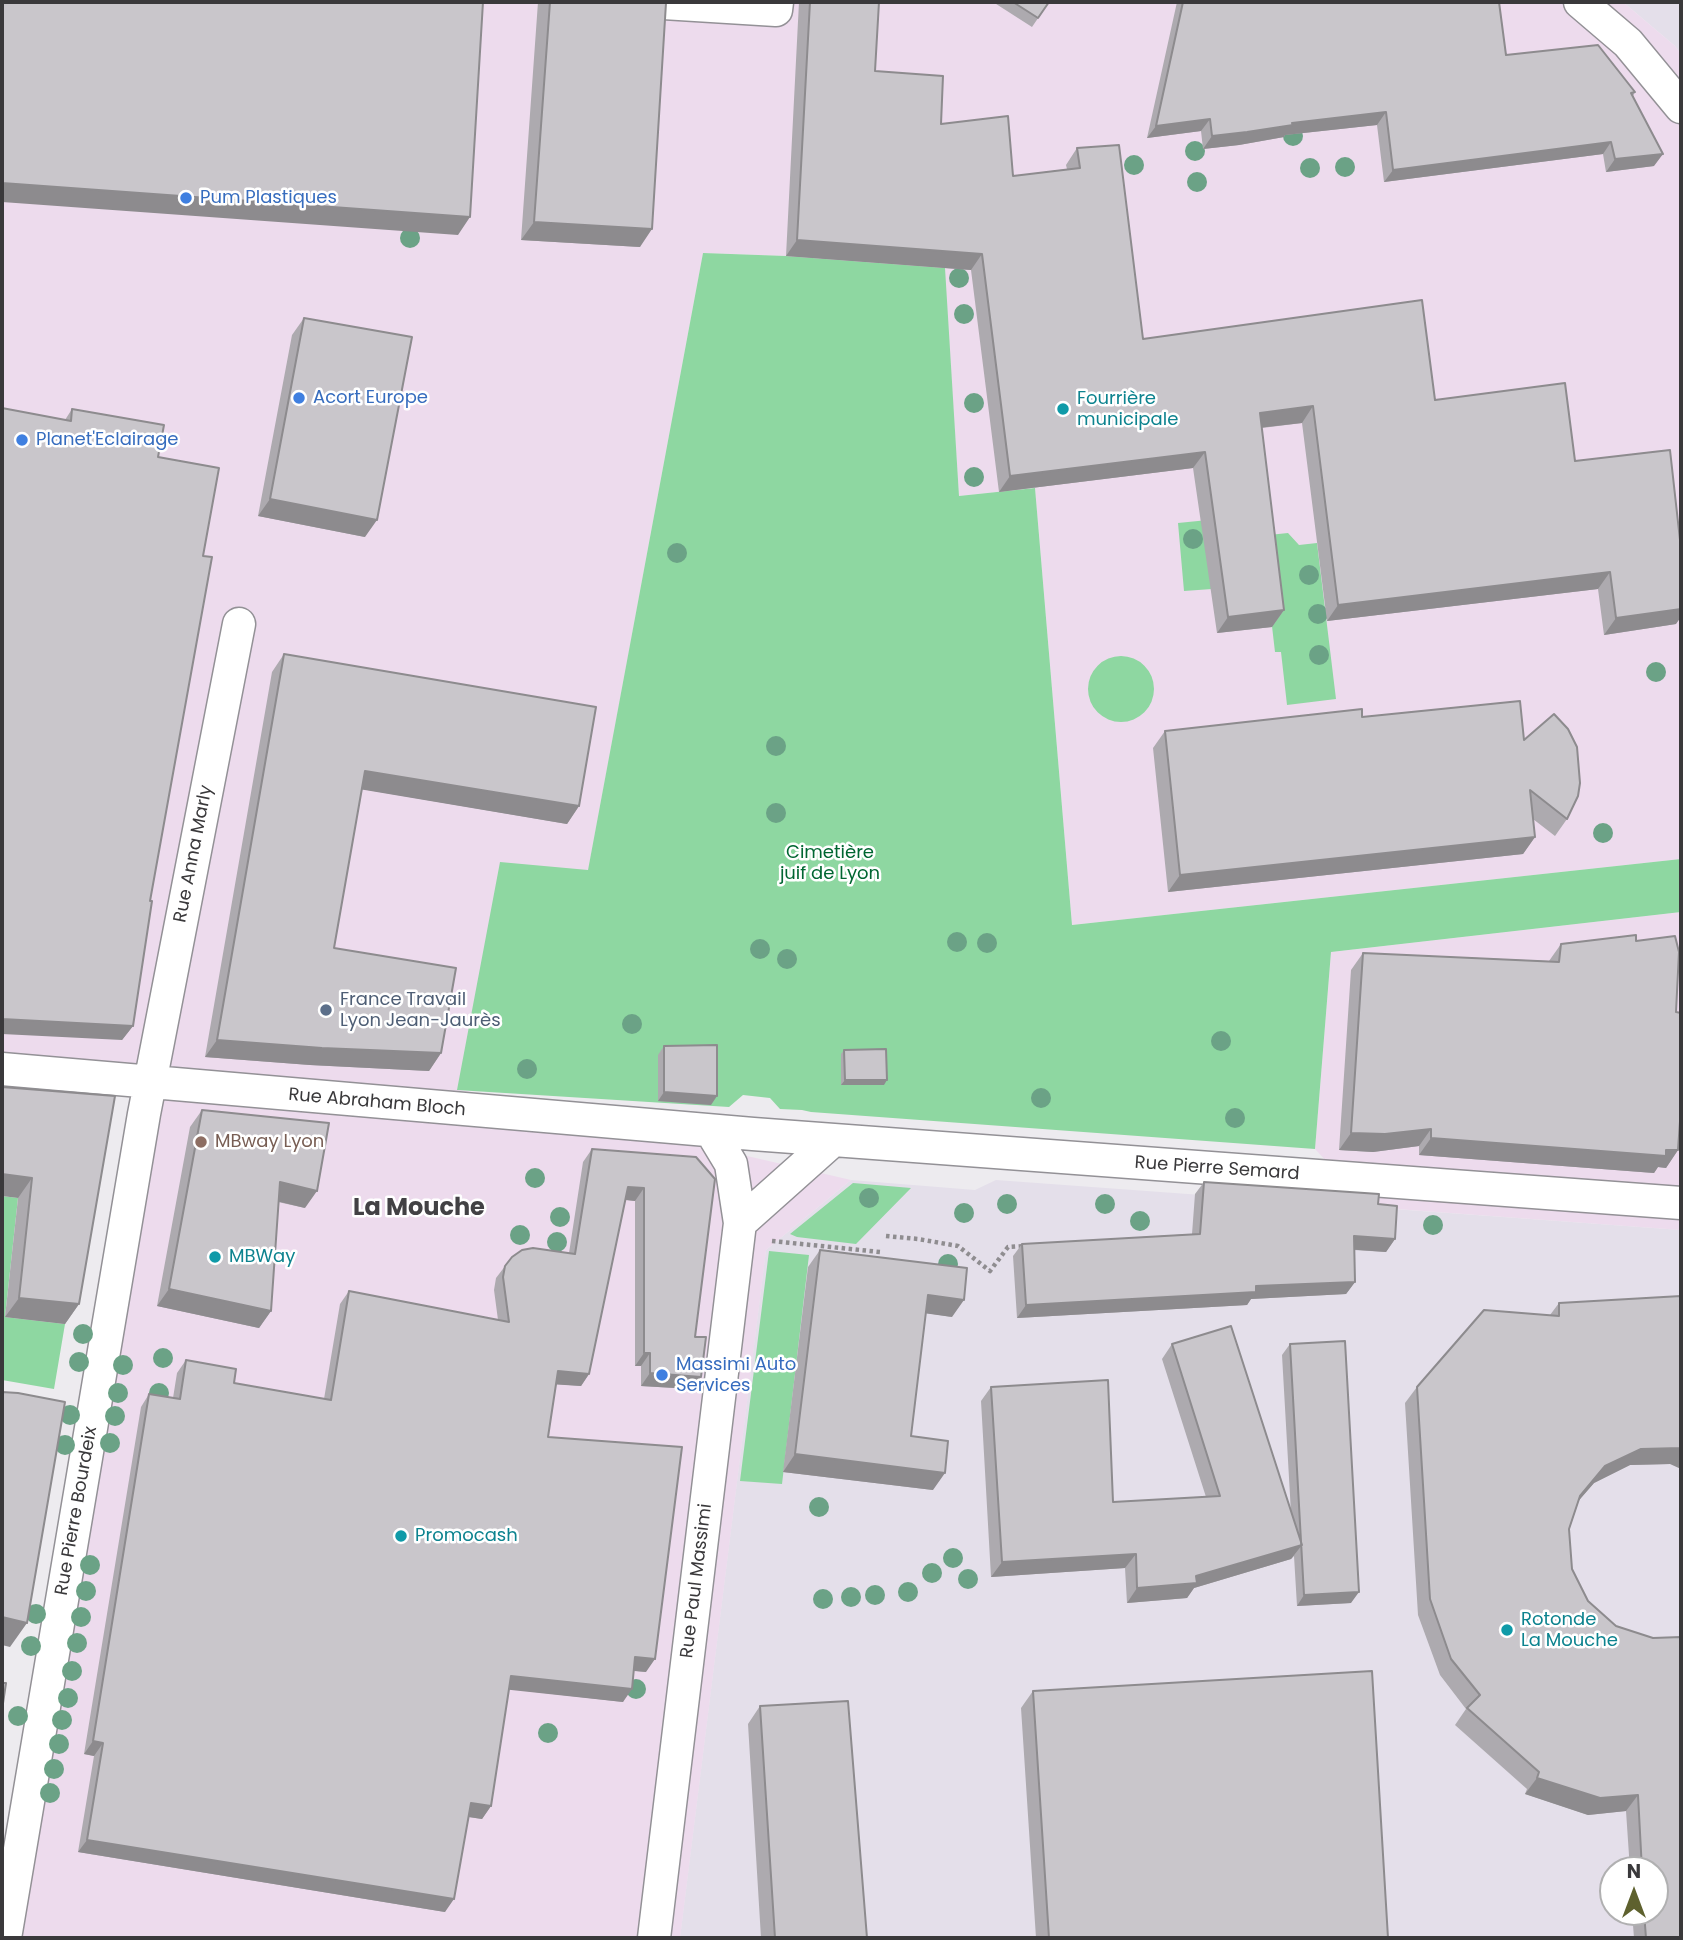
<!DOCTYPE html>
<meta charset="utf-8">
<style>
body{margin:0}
#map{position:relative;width:1683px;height:1940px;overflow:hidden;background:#edebef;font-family:Poppins,sans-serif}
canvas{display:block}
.frame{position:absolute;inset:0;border:4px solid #3a393b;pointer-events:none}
.north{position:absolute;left:1599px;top:1856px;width:70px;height:70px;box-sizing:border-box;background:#fff;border:2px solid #b0b0b1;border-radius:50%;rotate:0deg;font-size:19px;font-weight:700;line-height:28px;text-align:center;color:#3a393b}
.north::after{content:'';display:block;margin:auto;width:24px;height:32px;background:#5e612e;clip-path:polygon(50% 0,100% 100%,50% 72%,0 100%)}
</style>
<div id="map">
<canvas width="1683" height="1940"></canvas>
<div class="frame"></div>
<div class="north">N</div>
</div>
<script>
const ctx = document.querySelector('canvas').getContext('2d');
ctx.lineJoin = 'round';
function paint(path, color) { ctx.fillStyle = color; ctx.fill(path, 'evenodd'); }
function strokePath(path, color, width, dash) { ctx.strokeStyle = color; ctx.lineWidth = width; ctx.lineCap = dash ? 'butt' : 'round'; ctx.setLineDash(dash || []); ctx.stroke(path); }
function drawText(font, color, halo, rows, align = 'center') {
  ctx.font = font + ' Poppins,sans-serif'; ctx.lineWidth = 5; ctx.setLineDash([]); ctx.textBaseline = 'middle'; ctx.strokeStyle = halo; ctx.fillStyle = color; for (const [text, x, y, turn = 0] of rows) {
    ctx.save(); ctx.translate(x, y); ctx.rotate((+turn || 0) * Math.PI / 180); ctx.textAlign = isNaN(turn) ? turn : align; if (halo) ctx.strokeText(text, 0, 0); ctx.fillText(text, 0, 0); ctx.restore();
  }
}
const built = new Path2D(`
 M1623,2h58v52l-6,-8z
 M851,1180l124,10 21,-10 685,50v708h-1001l86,-688zM1613,1870h42v42h-42z`);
const industrial = new Path2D(`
 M2,2h1621l52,44 6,8v805l-609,66 -37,-437 -76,8 -15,-228 -158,-12 -83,-3 -115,618 -131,218 394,91 -85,70 -86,688h-678l148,-855 -148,-27z
 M1681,912v318l-312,-23 -54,-58 16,-197z`);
const green = new Path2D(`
 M703,253l83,3 159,12 14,228 76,-8 37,437 609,-66v53l-350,40 -16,197 -504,-37 -9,-2 -22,-1 -10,-11 -27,-3 -14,12 -272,-17 43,-228 88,8z
 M1248,516l2,21 38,-4 11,12 18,-2 19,156 -49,6 -6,-53h-6l-10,-86 -53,23 -28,2 -6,-68z
 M1088 689a33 33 0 1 1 66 0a33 33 0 1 1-66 0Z
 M853,1183l58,5 -55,56 -59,-7 -7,-3z
 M2,1196l16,2 -13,119 60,7 -11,65 -52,-9z
 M769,1251l40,4 -27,229 -42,-3z`);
const path = new Path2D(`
 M886,1236l32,3 40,7 32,25 18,-24 17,-1
 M772,1241l108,11`);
const minor = new Path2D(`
 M647,2l129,8 1,-8
 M1580,2l48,41 53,64
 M2,1069l751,65 928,69
 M740,1223l92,-82
 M5,1938l139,-824 95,-490
 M654,1938l86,-715 -9,-59 -20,-33`);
const trees = [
 [1293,136],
 [1195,151],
 [1134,165],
 [1345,167],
 [1310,168],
 [1197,182],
 [410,238],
 [959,278],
 [964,314],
 [974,403],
 [974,477],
 [1193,539],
 [677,553],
 [1309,575],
 [1318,614],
 [1319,655],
 [1656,672],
 [776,746],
 [776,813],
 [1603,833],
 [957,942],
 [987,943],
 [760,949],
 [787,959],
 [632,1024],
 [1221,1041],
 [527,1069],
 [1041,1098],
 [1235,1118],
 [535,1178],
 [869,1198],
 [1007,1204],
 [1105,1204],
 [964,1213],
 [560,1217],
 [1140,1221],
 [1433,1225],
 [520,1235],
 [557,1242],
 [948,1264],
 [83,1334],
 [163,1358],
 [79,1362],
 [123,1365],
 [118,1393],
 [159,1393],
 [70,1415],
 [115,1416],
 [110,1443],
 [65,1445],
 [819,1507],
 [953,1558],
 [90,1565],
 [932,1573],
 [968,1579],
 [86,1591],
 [908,1592],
 [875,1595],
 [851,1597],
 [823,1599],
 [36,1614],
 [81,1617],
 [77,1643],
 [31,1646],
 [72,1671],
 [636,1689],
 [68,1698],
 [18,1716],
 [62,1720],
 [548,1733],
 [59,1744],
 [54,1769],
 [50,1793]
];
const wall = new Path2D(`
 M538,2h124l-22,245 -119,-7z
 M799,2h80l-4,69 66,53 72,52 54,-7 -1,-4 11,-17 66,191 292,61 140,61 101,163 -72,11 -6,-46 -271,32 -25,-198 -40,5 22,182 -12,17 -55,6 -24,-165 -194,24 -28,-222 -185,-14z
 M993,2h56l-17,25z
 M1177,2h322l7,53 129,37 -2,4 21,70 -48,6 -3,-18 -219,28 -7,-57 -92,10 -1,2 -45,8 -36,4 -2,-18 -54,7z
 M304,318l61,219 -107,-21 34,-181z
 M72,409l86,48 45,99 -53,345 -17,125 -11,14 -57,-620z
 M284,654l295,152 -12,18 -205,-35 -28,159 107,105 -12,18 -119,-6 -105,-8 67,-385z
 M1362,717l162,23 43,79 -12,17 -22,-17 2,18 -12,17 -355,38 -15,-144 12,-17z
 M1636,941l40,71 2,138 -12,18 -8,-1 -4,6 -235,-18v-9l-46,6 -34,-2 12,-180 12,-17 186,8 12,-17z
 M664,1046l47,59 -53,-4v-46z
 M844,1050l40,35h-43v-31z
 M2,1087l77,217 -14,20 -60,-7 13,-119z
 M202,1110l103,98 -27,-6 -7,109 -12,17 -102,-22 33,-179z
 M592,1149l104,8 -1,180 6,40 -9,12 -51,-3v-20h-6v-165l-10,-1 -36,174 -8,12 -25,-2 -8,53 98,235 -12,-1 -11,31 -114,-13 -18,117 -9,13 -13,-2 -24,95 -367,-60 16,-96 -10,-2 57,-347 8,-13 24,4 4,-25 9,-13 48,23 90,16 16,-95 9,-13 149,29 -4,-30 2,-12 16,-21 57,-4 14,-91z
 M1204,1182l174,22 17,35 -9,13 -32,-2 1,32 -9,12 -95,5 -4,6 -230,13 -4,-62 9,-12 170,-10 3,-40z
 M820,1250l132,67 -26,-4 -15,123 22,54 -150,-18 25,-205z
 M1559,1303l111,161 -40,1 -36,18 -16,18 -9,28 3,40 109,369h-47l-2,-26h23v-42h-25l-4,-59 -38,4 -63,-21 2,-5 -72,-64 11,-16 -26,-34 -22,-60 -13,-212 12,-16 133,-72z
 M1172,1344l119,169 -9,-158 8,-11 61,259 -54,3 -3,-50 -3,3 -97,29 -7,10 -60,5 -2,-35 -134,9 -10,-176 10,-14 122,115 93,-5 -44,-138z
 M1033,1691l355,247h-352l-15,-230z
 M760,1706l107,232h-106l-13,-214z`);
const shadedWall = new Path2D(`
 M1386,112l-9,13 -92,10 -1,2 -45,8 -36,4 9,-13 80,-13z
 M1210,119l-9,12 -54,7 9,-12z
 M1611,142l-8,12 -219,28 9,-12z
 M1663,154l-9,12 -48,6 9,-13z
 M2,183l468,34 -12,18 -456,-33z
 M534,222l118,7 -12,18 -119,-7z
 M797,240l185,14 -11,16 -185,-14z
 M1313,406l-11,17 -53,6 11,-16z
 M1205,452l-12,16 -194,24 11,-16z
 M270,499l107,21 -12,17 -107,-21z
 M1610,572l-12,17 -271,32 11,-16z
 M1681,609v8l-5,7 -72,11 12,-17z
 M1284,610l-12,17 -55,6 11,-16z
 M365,771l214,35 -12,18 -214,-36z
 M1535,837l-12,17 -355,38 12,-17z
 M2,1019l131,7 -11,14 -120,-6z
 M217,1040l224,13 -12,18 -119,-6 -105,-8z
 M845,1080h42l-3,5h-43z
 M664,1092l53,4 -6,9 -53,-4z
 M1431,1129l-12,17 -46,6 -34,-2 12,-17z
 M1431,1138l247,12 -12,18 -8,-1 -4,6 -235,-18z
 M2,1174l30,4 -14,20 -16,-2z
 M280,1182l37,9 -12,17 -37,-9z
 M628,1187l16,1 -9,13 -16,-2z
 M1354,1236l41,3 -9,13 -41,-3z
 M1355,1282l-9,12 -95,5 -4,6 -230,13 9,-13 230,-19z
 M169,1289l102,22 -12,17 -102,-22z
 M928,1295l36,5 -12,17 -36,-5z
 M19,1298l60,6 -14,20 -60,-7z
 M644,1353h6l-9,13h-6z
 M558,1371l31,3 -8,12 -32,-2z
 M650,1373l51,4 -9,12 -51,-3z
 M1681,1448v21l-11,-5 -40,1 -36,18 -25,29 11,-16 25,-30 36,-17z
 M795,1454l150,19 -12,17 -150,-18z
 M1302,1545l-11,14 -97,29 -7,10 -60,5 10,-15 59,-12z
 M1136,1554l-11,14 -134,9 11,-15z
 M1359,1592l-8,11 -54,3 7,-11z
 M2,1617l25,6 -17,24 -8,-2z
 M635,1657l20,2 -9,13 -20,-2z
 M511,1676l121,13 -9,13 -121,-13z
 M93,1741l10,2 -9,13 -10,-2z
 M1537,1778l101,17 -12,16 -38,4 -63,-21z
 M471,1803l20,3 -9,13 -20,-3z
 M87,1840l367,59 -9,13 -367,-60z`);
const building = new Path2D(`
 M2,2h481l-13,215 -468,-34z
 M550,2h112l4,1 -14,226 -118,-7z
 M810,2h69l-4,69 68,5 -2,48 67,-8 5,60 67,-8 -3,-20 42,-3 24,194 279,-39 13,100 130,-17 10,78 95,-11 11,99v60l-65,9 -6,-46 -272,33 -25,-199 -53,7 24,197 -56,7 -23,-165 -195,24 -28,-222 -185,-14z
 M1013,2h36l-11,16z
 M1183,2h316l7,53 92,-10 37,47 -4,1 32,61 -48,5 -4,-17 -218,28 -7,-58 -94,11 1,2 -46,7 -35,4 -2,-17 -54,7z
 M304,318l108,19 -35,183 -107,-21z
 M2,408l69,13 1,-12 92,16 -6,32 61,11 -16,88 9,1 -62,344h2l-19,125 -131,-7z
 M284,654l312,53 -17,99 -214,-35 -31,177 122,20 -15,85 -119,-5 -105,-8z
 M1520,701l4,39 30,-26 14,15 9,18 3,36 -2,13 -11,23 -37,-29 5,47 -355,38 -15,-144 197,-22v8z
 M1636,935v6l39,-5 4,16 -3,60 5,1v94l-3,43h-12v6l-235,-18v-9l-46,5 -34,-1 12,-180 196,9 2,-18z
 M717,1045v51l-53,-4v-46z
 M886,1049l1,31h-42l-1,-30z
 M2,1087l113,9 -36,208 -60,-6 13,-120 -30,-4z
 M202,1110l127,13 -12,68 -37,-9 -9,129 -102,-22z
 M592,1149l104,8 19,22 -20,158h11l-5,40 -51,-4v-20h-6v-165l-16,-1 -39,187 -31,-3 -10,66 134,10 -27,212 -20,-2 -3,32 -121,-13 -20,130 -20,-3 -17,96 -367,-59 16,-97 -10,-2 56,-347 31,5 6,-39 50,9 -2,14 97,17 18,-109 160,31 -6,-45 2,-11 7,-9 10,-7 11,-2 42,6z
 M1204,1182l175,12 -1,10 19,2 -2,33 -41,-3 1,46 -99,4v6l-230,13 -4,-61 178,-10z
 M820,1250l147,18 -3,32 -36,-5 -17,141 37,5 -3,32 -150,-19z
 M1681,1296v152l-40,1 -36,17 -25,30 -11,33 3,40 16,32 28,25 37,12 28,-1v301h-35l-2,-26h11v-42h-13l-4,-75 -38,3 -63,-20 2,-6 -72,-64 13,-13 -29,-36 -21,-60 -13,-212 67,-77 75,6v-13z
 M1231,1326l71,219 -106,31 1,7 -60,5 -1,-34 -134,8 -11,-175 117,-7 5,122 107,-6 -48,-152z
 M1345,1341l14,251 -55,3 -14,-251z
 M2,1392l16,1 47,9 -38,221 -25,-6z
 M1372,1671l16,267h-339l-16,-247z
 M2,1683h4l-4,27z
 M848,1701l19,237h-92l-15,-232z`);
const markers = [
 [186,198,7,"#3f7fe0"],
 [299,398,7,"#3f7fe0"],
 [1063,409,7,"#0f9aa8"],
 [22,440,7,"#3f7fe0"],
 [326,1010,7,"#5c6f8a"],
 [201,1142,7,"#8d6e63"],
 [215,1257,7,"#0f9aa8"],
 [662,1375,7,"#3f7fe0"],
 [401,1536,7,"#0f9aa8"],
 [1507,1630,7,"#0f9aa8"]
];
const shopNames = [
 ["Pum Plastiques",200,198],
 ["Acort Europe",313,398],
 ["Planet'Eclairage",36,440],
 ["Massimi Auto",676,1365],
 ["Services",676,1386]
];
const cultureNames = [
 ["Fourrière",1077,399],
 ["municipale",1077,420],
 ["MBWay",229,1257],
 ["Promocash",415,1536],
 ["Rotonde",1521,1620],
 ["La Mouche",1521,1641]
];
const parkNames = [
 ["Cimetière",830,853],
 ["juif de Lyon",830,874]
];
const streetNames = [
 ["Rue Anna Marly",194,854,-79],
 ["Rue Abraham Bloch",377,1103,5],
 ["Rue Pierre Semard",1217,1169,4],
 ["Rue Pierre Bourdeix",77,1511,-80],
 ["Rue Paul Massimi",697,1581,-83]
];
const serviceNames = [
 ["France Travail",340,1000],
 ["Lyon Jean-Jaurès",340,1021]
];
const educationNames = [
 ["MBway Lyon",215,1142]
];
const districtNames = [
 ["La Mouche",419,1209]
];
paint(built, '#e4dfea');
paint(industrial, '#eddbed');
paint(green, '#8ed7a1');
strokePath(minor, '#939196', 35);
strokePath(path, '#8f8d90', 4.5, [3.5, 3.5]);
strokePath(minor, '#fff', 32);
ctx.fillStyle = '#6ba286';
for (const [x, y] of trees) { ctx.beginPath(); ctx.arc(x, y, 10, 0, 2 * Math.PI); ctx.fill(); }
paint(wall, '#adaaaf');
paint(shadedWall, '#8d8b8e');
paint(building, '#c9c6cb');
strokePath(building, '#8d8b8e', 2);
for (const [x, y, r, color] of markers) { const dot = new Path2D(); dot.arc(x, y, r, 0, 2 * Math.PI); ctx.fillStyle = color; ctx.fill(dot); strokePath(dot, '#fff', 2.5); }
drawText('18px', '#366cbe', '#fff', shopNames, 'left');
drawText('18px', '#0d838f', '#fff', cultureNames, 'left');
drawText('18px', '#006631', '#fff', parkNames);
drawText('18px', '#3a393b', '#fff', streetNames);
drawText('18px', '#4e5e75', '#fff', serviceNames, 'left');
drawText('18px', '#785e54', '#fff', educationNames, 'left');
drawText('bold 24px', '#424144', '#fff', districtNames);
</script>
